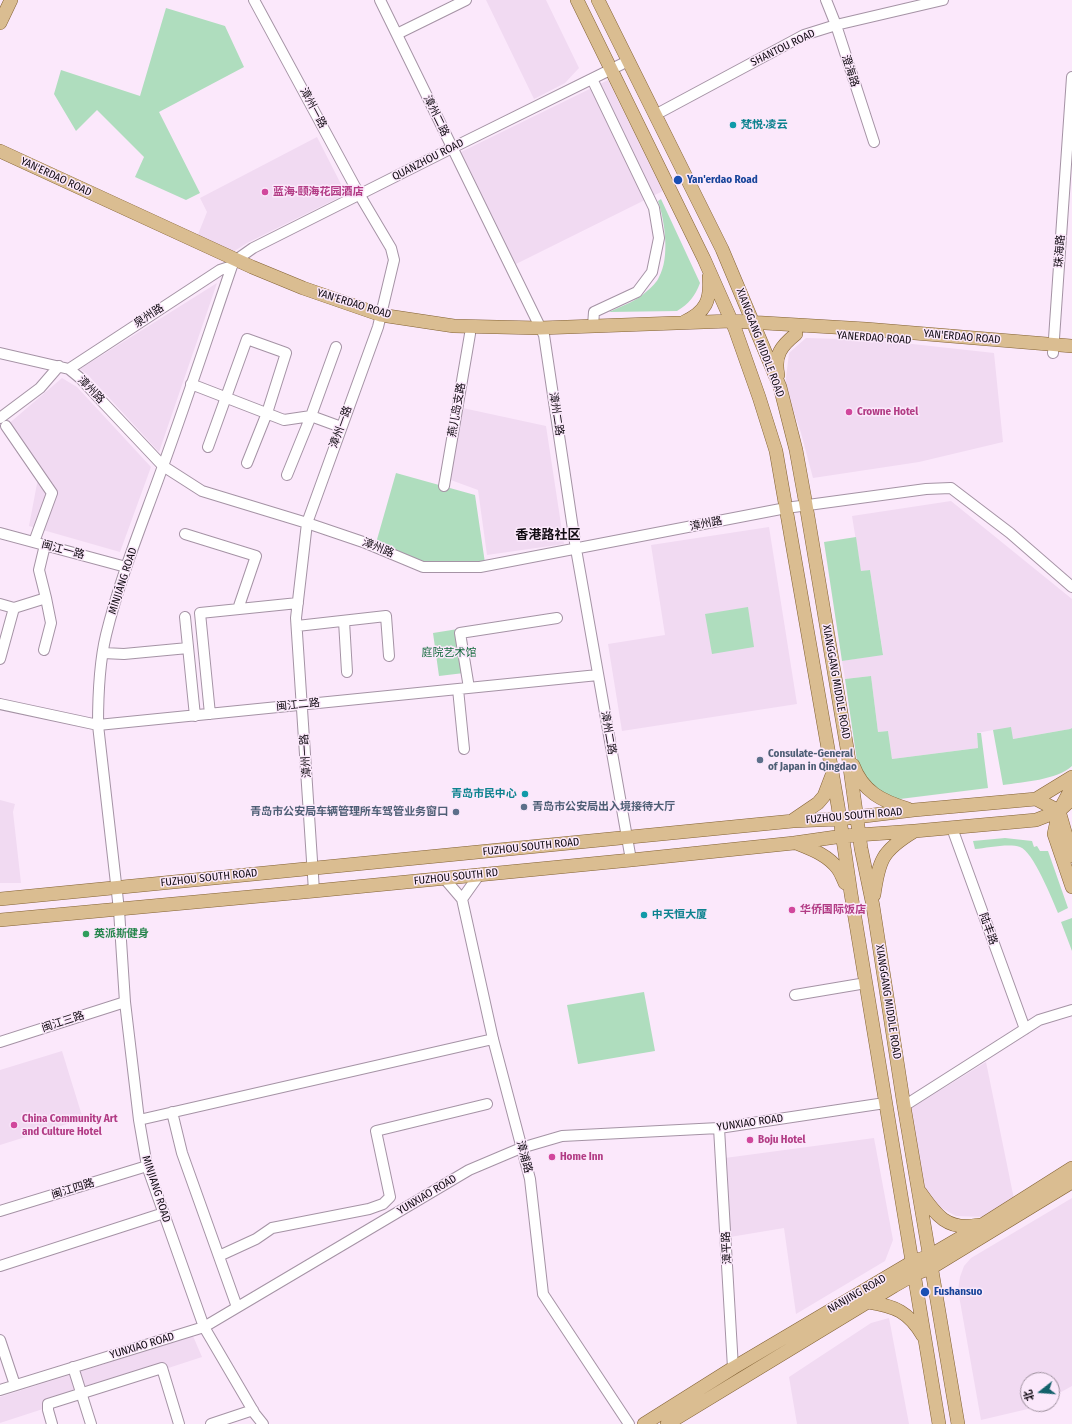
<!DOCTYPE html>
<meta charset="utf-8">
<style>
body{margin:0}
#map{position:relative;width:1072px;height:1424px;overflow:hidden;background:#fbe8fb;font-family:"Fira Sans Condensed","Noto Sans SC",sans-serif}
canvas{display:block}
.north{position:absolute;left:1020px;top:1372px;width:40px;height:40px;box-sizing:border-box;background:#fbe8fb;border:1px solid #9d8f9d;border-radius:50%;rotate:253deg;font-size:11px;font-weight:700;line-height:16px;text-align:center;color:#100a11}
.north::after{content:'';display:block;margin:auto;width:14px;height:18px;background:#13616b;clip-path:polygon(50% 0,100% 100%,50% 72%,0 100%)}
</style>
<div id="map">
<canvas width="1072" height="1424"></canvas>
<div class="north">北</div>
</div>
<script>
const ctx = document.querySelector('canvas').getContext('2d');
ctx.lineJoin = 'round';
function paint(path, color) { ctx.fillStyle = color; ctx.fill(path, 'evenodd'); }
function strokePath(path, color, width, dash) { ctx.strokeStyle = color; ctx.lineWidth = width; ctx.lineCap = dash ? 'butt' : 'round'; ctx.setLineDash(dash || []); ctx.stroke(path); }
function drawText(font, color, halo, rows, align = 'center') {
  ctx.font = font + ' "Fira Sans Condensed","Noto Sans SC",sans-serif'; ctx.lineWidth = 3; ctx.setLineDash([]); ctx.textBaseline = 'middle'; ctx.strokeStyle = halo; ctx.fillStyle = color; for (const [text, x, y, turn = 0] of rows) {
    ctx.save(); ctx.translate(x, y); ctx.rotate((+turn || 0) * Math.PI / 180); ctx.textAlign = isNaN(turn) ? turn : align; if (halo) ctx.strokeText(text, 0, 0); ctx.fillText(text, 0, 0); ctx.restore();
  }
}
const built = new Path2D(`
 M486,0h60l33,68 -14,15 -31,16z
 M608,80l55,111 -147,73 -55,-112z
 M317,137l29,57 -99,49 -14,9 -36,-15 10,-25 -7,-14z
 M217,283l-58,169 -71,-77 -8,-6z
 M806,338l70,2 118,13 9,89 -84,20 -106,16 -12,-45 -16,-47 4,-33z
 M62,378l15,9 74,80 -31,85 -91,-26 10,-53 -33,-47z
 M458,407l88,19 18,118 -77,11 -9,-65 -30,-11z
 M951,501l121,98v129l-2,1 -57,10 -20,-9 -16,3 1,15 -86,11 -4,-28 -10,1 -7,-56 -26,3 -3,-18 41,-7 -13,-84 -9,2 -9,-56z
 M769,527l28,177 -175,27 -14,-87 57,-9 -14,-90z
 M0,800l15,4 -2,8 8,71h-21z
 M62,1051l21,68 -83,26v-75z
 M986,1062l28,137 -31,18 -27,-1 -15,-8 -17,-22 -14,-77z
 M874,1138l19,102 -8,21 -89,53 -12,-86 -54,9 -5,-79z
 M1072,1198v188l-20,11v-17h-24v24h12l-8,4 -51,12 -23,-130 2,-13 4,-11 7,-8z
 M889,1318l20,106h-112l-8,-47 82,-54z
 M193,1336l9,21 -202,66v-26z`);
const green = new Path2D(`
 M166,8l59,18 19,41 -85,45 41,81 -14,7 -51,-23 9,-20 -47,-47 -21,21 -22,-37 7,-24 79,26z
 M661,199l39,84c-5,13 -11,21 -23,28l-68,1c13,-6 28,-11 38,-21 4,-3 10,-9 12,-14 11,-19 6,-56 -1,-76z
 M396,473l79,22 10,68 -62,-1 -47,-19z
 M856,537l5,34 9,-1 13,85 -41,6 -18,-119z
 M748,607l6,40 -42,7 -7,-40z
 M458,629l6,44 -25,3 -6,-43z
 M871,676l7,56 10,-1 4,28 86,-11 -1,-15h4l7,55 -96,12 -16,-10 -18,-22 -13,-89z
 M1011,727l2,12 57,-10 2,-1v38c-15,14 -49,16 -69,19l-10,-55z
 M1005,838l27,3 2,6 3,-1 3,5h8l20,57 -10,5c-6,-14 -25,-62 -38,-66 -11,-4 -33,1 -45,2l-2,-8z
 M1072,918v33l-11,-29z
 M644,992l11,59 -77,13 -11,-59z`);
const minor = new Path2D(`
 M254,0l105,194 32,54 3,12 -16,67 -71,196 -11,95 18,273
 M380,0l164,335 32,214 55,311
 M826,0l10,25 38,117
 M397,34l69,-34
 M592,79l62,129 5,30 -7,34 -15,20 -43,20 -1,14
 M655,115l149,-80 32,-10 107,-25
 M232,266c-23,67 -45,134 -69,200 -20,56 -43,111 -57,169 -7,29 -8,61 -8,90l21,185 6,92 14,118 8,46 57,161 51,87 8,10
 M0,353l69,16 11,9 83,88 39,25 105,32 56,19 60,25h57l306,-59 140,-19 25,-1 59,45 62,54
 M1053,353l19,-276
 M69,369l151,-99 12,-4 4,-6 17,-12 199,-100 176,-87
 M191,384l93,36 27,-4 30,11
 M0,418l40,-30 19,-22
 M6,426l46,67 -18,49
 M208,447l39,-108 39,14 -19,60 -20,50
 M287,475l24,-59 25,-69
 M444,486l26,-152
 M0,533l126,34
 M185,534l71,22 -18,53
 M45,545l-6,25 7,28
 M0,604l14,4 -14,51
 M14,608l32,-10 5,25 -7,27
 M185,617l10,99
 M344,621l3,51
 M297,626l89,-10 3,40
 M103,653l21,1 64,-6
 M469,688l-9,-55 97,-15
 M458,689l6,60
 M0,704l98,21 500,-50
 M210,714l-10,-101 98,-10
 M952,828l73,201
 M479,875l-17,24 31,140 37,140 13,115 86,130
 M444,878l18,21
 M795,995l71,-12
 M0,1042l125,-40
 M904,1106l135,-86 33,-10
 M172,1112l10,41 55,154
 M139,1120l354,-81
 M719,1128l14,240
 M0,1211l147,-45
 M219,1256l37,-17 16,-11 97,-19 14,-5 7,-7 -14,-66 111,-27
 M0,1266l164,-53
 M0,1340l15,45
 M73,1367l18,57
 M0,1390l204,-63 265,-157 52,-22 41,-12 157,-8 166,-25
 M52,1424l-4,-14v-6l114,-36 17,56
 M211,1424l42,-14`);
const major = new Path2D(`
 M577,0l127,259 31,70 24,68 17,54 62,355 13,88 88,530
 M598,0l124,249 58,138 16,63 10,55 42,249 13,94 12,58 31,200 54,318
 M0,23l11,-23
 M0,151l252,116 51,21 78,27 73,11 86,2 191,-7 135,8 206,17
 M684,322c22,-10 27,-22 25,-45
 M778,375c-4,-20 3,-29 18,-41
 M853,765c10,27 29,36 55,44
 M1072,787l-13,24 -5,23 18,53
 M1036,799l36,-22
 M793,820l25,-17 6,-7 8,-21
 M796,843c15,6 32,12 42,26 3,4 5,10 7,14
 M874,895c5,-35 8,-44 39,-63
 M0,899l793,-78 47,-2 74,-9 122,-11 23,12 13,45
 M0,920l314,-29 317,-31 163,-17 49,-7 72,-5 121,-11 23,-9 13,-12
 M920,1192c16,23 27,39 58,33
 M868,1302c27,4 41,10 55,34
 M644,1424l89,-56 179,-106 17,-6 53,-31 90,-57
 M667,1424l227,-138 21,-12 16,-6 141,-86`);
const markers = [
 [733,125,4,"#0f9aa8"],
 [678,180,5,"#1a4fb4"],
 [265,192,4,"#d1479c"],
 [849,412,4,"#d1479c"],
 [760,760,4,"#5c6f8a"],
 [525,794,4,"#0f9aa8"],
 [524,807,4,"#5c6f8a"],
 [456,812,4,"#5c6f8a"],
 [792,910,4,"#d1479c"],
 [644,915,4,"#0f9aa8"],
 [86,934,4,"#2e9e5b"],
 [14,1125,4,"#d1479c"],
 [750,1140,4,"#d1479c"],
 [552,1157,4,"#d1479c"],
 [925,1292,5,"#1a4fb4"]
];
const streetNames = [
 ["SHANTOU ROAD",783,48,-26],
 ["澄海路",850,71,72],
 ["漳州一路",313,108,62],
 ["漳州二路",436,116,64],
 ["QUANZHOU ROAD",428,160,-27],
 ["YAN'ERDAO ROAD",56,177,25],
 ["珠海路",1060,251,-86],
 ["YAN'ERDAO ROAD",354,304,17],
 ["泉州路",149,316,-33],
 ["YAN'ERDAO ROAD",962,337,5],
 ["YANERDAO ROAD",874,338,4],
 ["XIANGGANG MIDDLE ROAD",760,343,69],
 ["漳州路",91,390,46],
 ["燕儿岛支路",457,410,-80],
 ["漳州二路",556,414,81],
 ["漳州一路",341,427,-70],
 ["漳州路",706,524,-11],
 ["漳州路",378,548,22],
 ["闽江一路",63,550,15],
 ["MǏNJIĀNG ROAD",123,581,-72],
 ["XIANGGANG MIDDLE ROAD",836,682,80],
 ["闽江二路",298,705,-6],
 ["漳州二路",608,733,80],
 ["漳州一路",306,756,-94],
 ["FUZHOU SOUTH ROAD",854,816,-5],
 ["FUZHOU SOUTH ROAD",531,847,-6],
 ["FUZHOU SOUTH RD",456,877,-6],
 ["FUZHOU SOUTH ROAD",209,878,-6],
 ["陆丰路",988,929,70],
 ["XIANGGANG MIDDLE ROAD",888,1002,81],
 ["闽江三路",63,1022,-18],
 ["YUNXIAO ROAD",750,1123,-8],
 ["漳浦路",524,1157,75],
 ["闽江四路",73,1189,-17],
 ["MINJIANG ROAD",156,1189,72],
 ["YUNXIAO ROAD",427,1195,-31],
 ["漳平路",727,1248,-93],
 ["NANJING ROAD",857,1294,-30],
 ["YUNXIAO ROAD",142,1346,-17]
];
const cultureNames = [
 ["梵悦·凌云",741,125],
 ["青岛市民中心",517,794,"right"],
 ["中天恒大厦",652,915]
];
const transitNames = [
 ["Yan'erdao Road",687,180],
 ["Fushansuo",934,1292]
];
const hotelNames = [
 ["蓝海·颐海花园酒店",273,192],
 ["Crowne Hotel",857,412],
 ["华侨国际饭店",800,910],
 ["China Community Art",22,1119],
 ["and Culture Hotel",22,1132],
 ["Boju Hotel",758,1140],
 ["Home Inn",560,1157]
];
const parkNames = [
 ["庭院艺术馆",449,653]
];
const serviceNames = [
 ["Consulate-General",768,754],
 ["of Japan in Qingdao",768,767],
 ["青岛市公安局出入境接待大厅",532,807],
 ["青岛市公安局车辆管理所车驾管业务窗口",448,812,"right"]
];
const leisureNames = [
 ["英派斯健身",94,934]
];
const quarterNames = [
 ["香港路社区",548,535]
];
paint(built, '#f1daf2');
paint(green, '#afddbe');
strokePath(minor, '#a593a5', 12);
strokePath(major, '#836234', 14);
strokePath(minor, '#fff', 10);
strokePath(major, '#dabd91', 13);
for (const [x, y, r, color] of markers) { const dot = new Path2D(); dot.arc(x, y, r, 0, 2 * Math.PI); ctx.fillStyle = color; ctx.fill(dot); strokePath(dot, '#fbe8fb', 1.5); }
drawText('11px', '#100a11', '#fbe8fb', streetNames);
drawText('bold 11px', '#0d838f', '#fbe8fb', cultureNames, 'left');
drawText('bold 11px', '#164399', '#fbe8fb', transitNames, 'left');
drawText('bold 11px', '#b23c85', '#fbe8fb', hotelNames, 'left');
drawText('11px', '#12693c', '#fbe8fb', parkNames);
drawText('bold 11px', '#4e5e75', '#fbe8fb', serviceNames, 'left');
drawText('bold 11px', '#27864d', '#fbe8fb', leisureNames, 'left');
drawText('bold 13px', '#100a11', '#fbe8fb', quarterNames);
</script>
